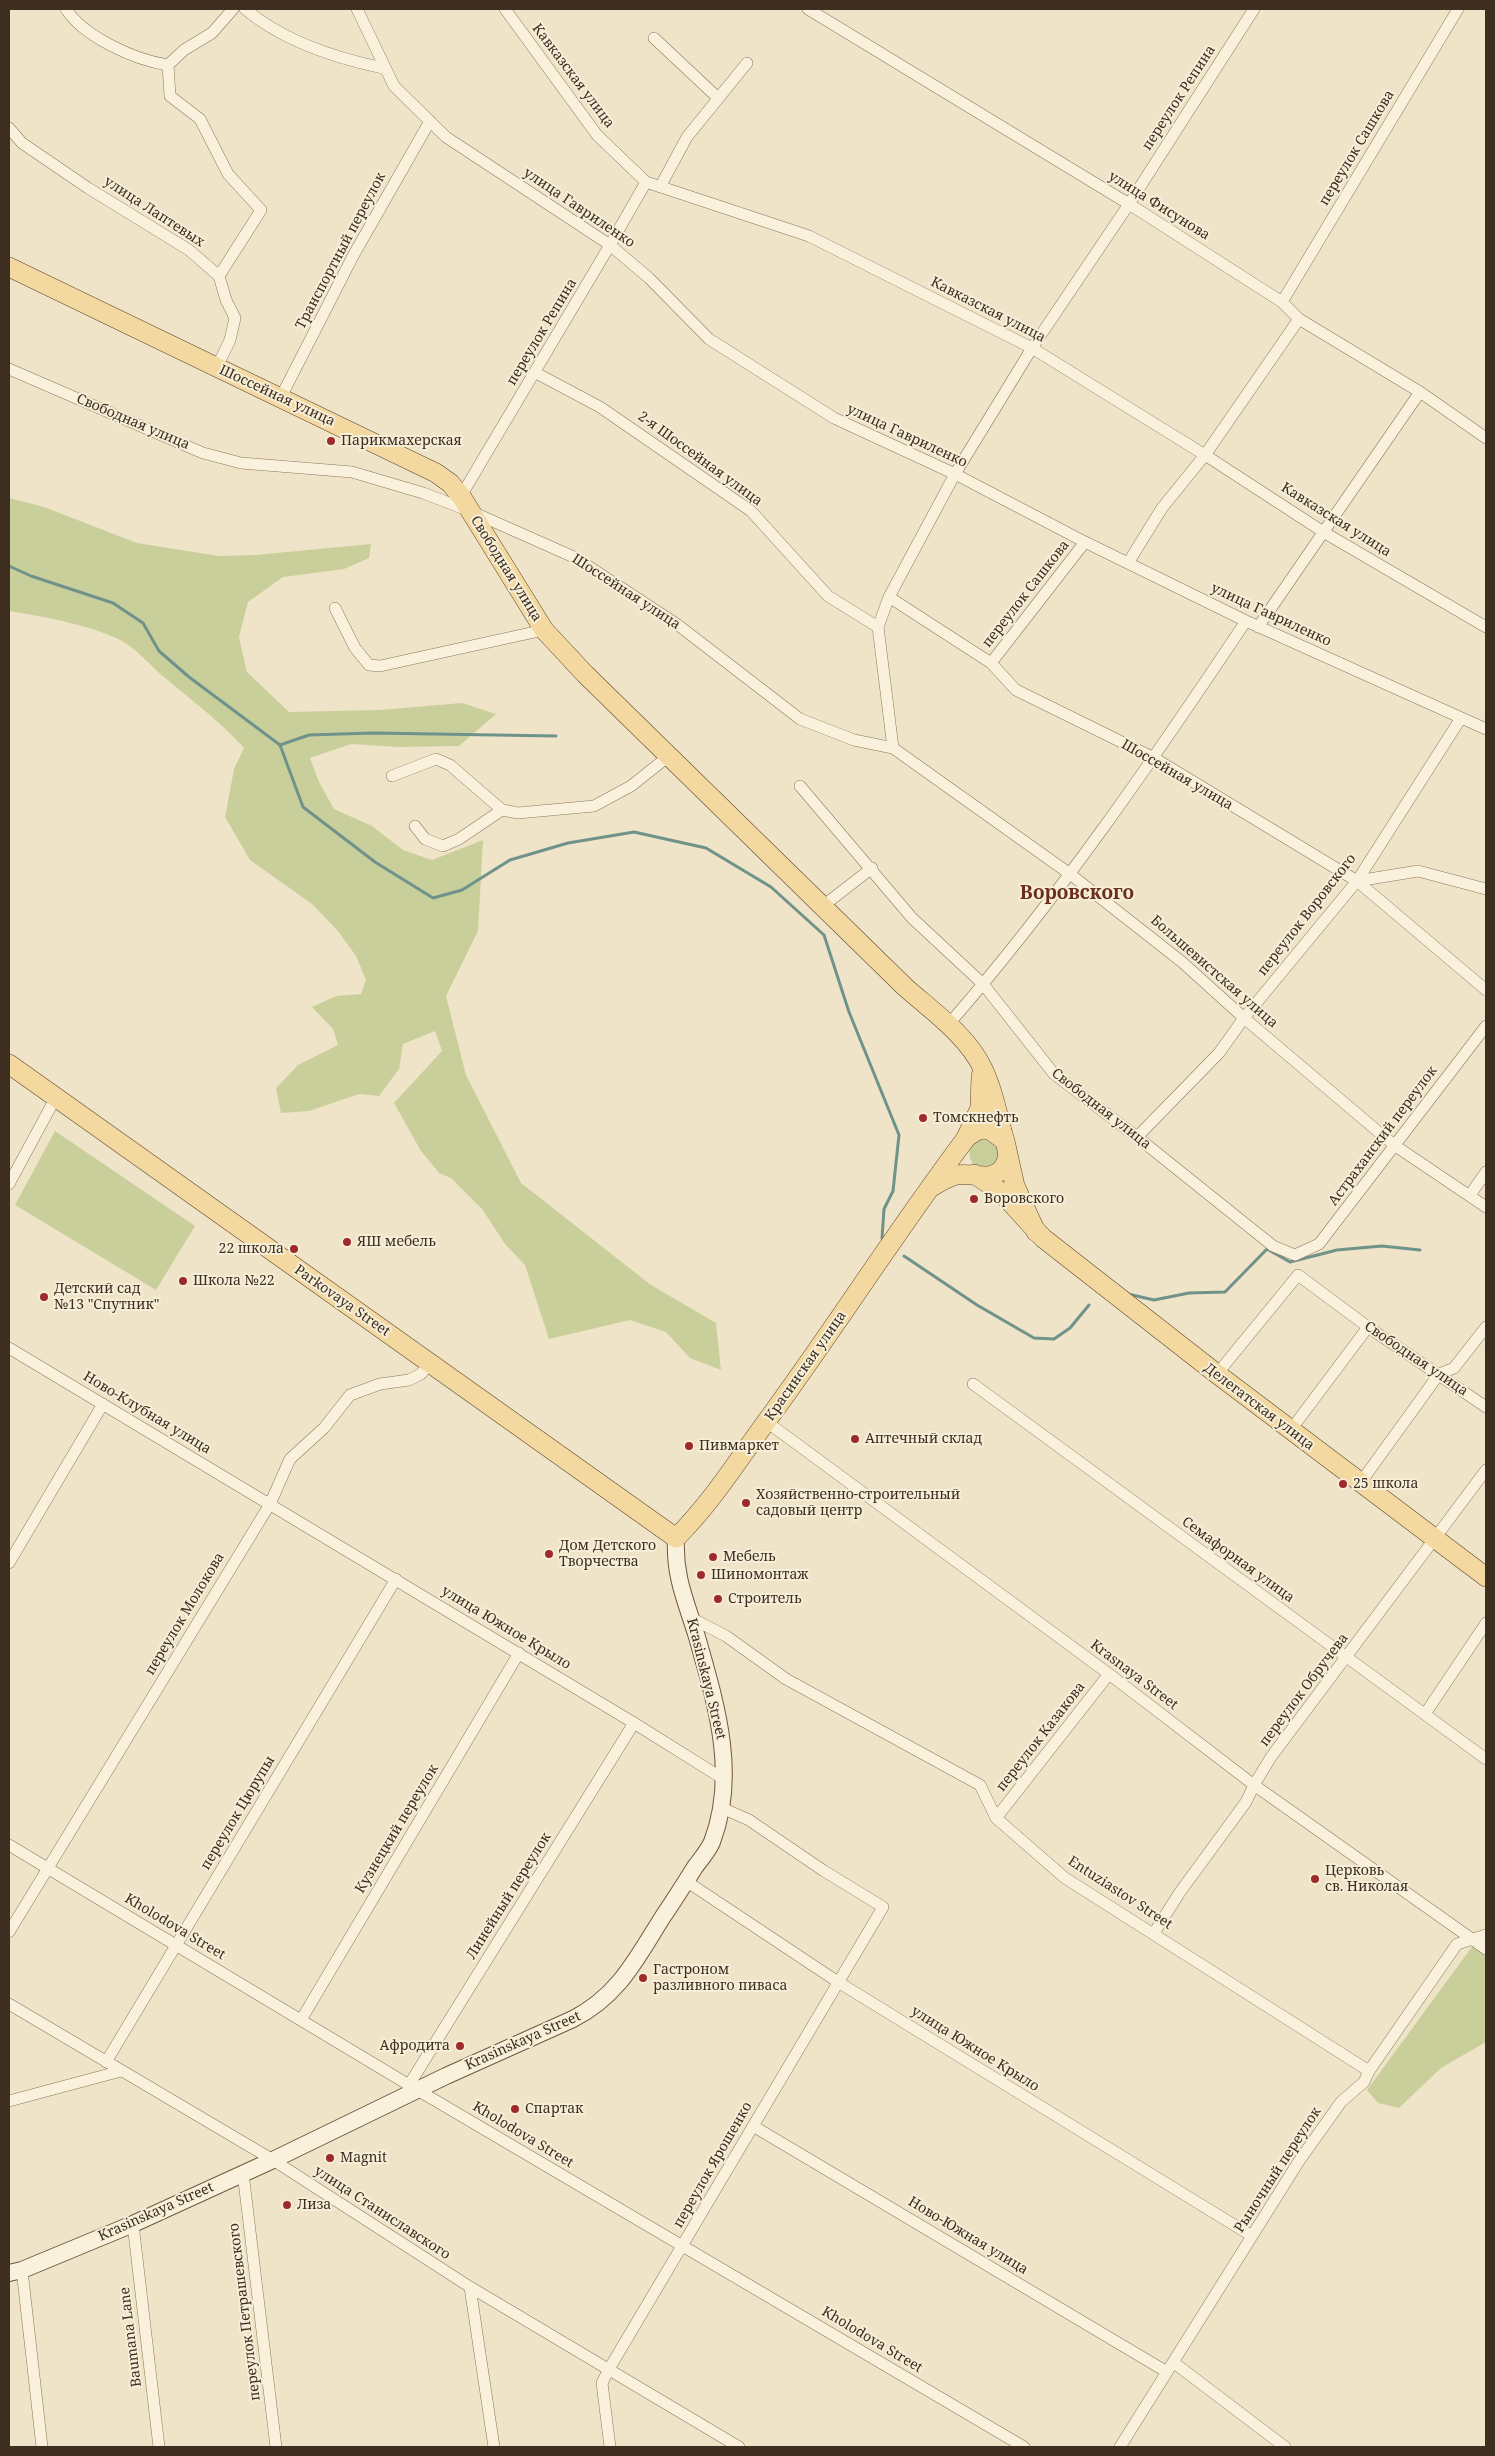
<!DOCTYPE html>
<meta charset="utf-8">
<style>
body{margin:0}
#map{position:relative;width:1495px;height:2456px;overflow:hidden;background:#f0e4c8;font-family:"Noto Serif",serif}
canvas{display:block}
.frame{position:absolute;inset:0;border:10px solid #3d2e20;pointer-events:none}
</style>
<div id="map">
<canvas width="1495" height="2456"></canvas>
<div class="frame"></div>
</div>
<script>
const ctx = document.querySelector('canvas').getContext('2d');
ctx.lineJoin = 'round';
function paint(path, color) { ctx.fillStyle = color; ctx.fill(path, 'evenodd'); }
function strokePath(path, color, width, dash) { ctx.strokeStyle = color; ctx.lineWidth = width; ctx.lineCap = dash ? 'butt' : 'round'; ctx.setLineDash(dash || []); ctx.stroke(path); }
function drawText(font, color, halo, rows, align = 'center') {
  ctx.font = font + ' "Noto Serif",serif'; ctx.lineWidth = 4; ctx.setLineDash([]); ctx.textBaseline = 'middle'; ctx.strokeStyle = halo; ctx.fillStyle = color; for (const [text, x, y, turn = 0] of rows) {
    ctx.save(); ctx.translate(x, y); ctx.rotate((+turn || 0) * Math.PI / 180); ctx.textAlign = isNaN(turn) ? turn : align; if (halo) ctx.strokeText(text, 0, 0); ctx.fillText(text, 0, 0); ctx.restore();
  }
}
const green = new Path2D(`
 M9,498l35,9 93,36 82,13 36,-1 116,-11 -2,14 -25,11 -61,8 -35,25 -9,35 8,35 42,40 90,-2 83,-7 34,11 -37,32 -61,1 -47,-3 -41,14 9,24 15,27 38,17 31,24 29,10 51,-20 -5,91 -32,65 20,79 55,108 130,102 65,38 5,47 -31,-12 -24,-26 -36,-12 -81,19 -24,-74 -20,-21 -23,-35 -31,-31 -12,-5 -18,-22 -27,-48 48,-52 -7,-20 -32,13 -4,25 -20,27 -20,-2 -50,17 -28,2 -5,-25 22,-23 40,-20 -5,-16 -21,-22 24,-11 25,-2 5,-14 -10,-24 -18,-25 -26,-27 -62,-44 -25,-43 9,-48 10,-21c-24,-27 -53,-48 -80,-71 -16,-13 -29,-31 -48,-39 -34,-15 -71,-21 -107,-27z
 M55,1131l140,95 -39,64 -141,-85z
 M979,1137l19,5 1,20 -14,7 -11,-4c-9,-12 -3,-18 5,-28z
 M1474,1944l12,9v89l-45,26 -42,40 -21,-5 -11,-13z`);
const stream = new Path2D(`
 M9,566l22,10 82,27 30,20 16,28 30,26 91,68 29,-10 64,-2 183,3
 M280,745l23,62 72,55 58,36 29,-8 48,-30 58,-17 66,-11 72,16 65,39 53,48 25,77 50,123 -6,56 -9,18 -2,29
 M904,1256l73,49 57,33 20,1 16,-11 19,-23
 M1128,1294l26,6 35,-7 36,-1 42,-43 23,13 47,-12 45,-4 38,4`);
const minor = new Path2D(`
 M66,9c18,28 69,51 102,56
 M245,9c38,32 90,49 138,59
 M357,9l37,77 52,51 164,108 39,33 60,61 125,79 121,56 130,68 161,79 240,108
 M505,9l92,126 49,47 163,54 223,112 173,107 120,78 161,94
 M808,9l321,195 153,98 17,17 121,73 66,46
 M654,38l64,60
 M9,128l13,15 66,45 101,62 30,26 42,-66 -33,-36 -28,-55 -30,-23 -2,-31 16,-15 28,-17 21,-24
 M660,187l27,-50 60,-74
 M1282,302l176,-293
 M217,367l13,-27 5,-22 -9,-18 -7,-24
 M9,369l194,84 38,10 111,9 71,21 47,18 106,47 102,67 122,94 54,21 39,8 177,126 112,88 62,56 150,127 92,62
 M536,373l64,34 151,104 77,85 50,31
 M281,397l72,-141 77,-135
 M461,496l149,-251 36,-63
 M1128,563l34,-55 43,-53 94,-136
 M889,597l102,66 25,27 138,68 203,123 129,109
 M335,608l20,40 14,17 11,1 164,-36
 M1258,627l162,-235
 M991,663l94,-121
 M893,748l-15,-121 11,-30 66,-123 77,-126 97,-144 125,-195
 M392,776l44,-17 14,6 52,45 16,3 76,-7 37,-20 39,-31
 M800,786l112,132 71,66 71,90 83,63 136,109 22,9 24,-11 167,-218
 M415,826l10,13 18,7 16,-7 43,-29
 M1357,881l61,-10 68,18
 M823,906l49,-38
 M948,1025c110,-126 205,-265 298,-404
 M1137,1137l82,-84 25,-35 113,-137 104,-163
 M9,1184l47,-87
 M1470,1195l16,-23
 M9,1348l625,375 91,57
 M1217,1374l81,-99 70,52 118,80
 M973,1384l513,375
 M767,1422l342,252 145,111 232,164
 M1290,1431l78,-104
 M1361,1482l78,-108 15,-6 32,-41
 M9,1563l94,-159
 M691,1618l35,18 60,43 194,106 16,33 69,60 304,193
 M1425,1714l61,-91
 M996,1818l113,-144
 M9,1845l400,240 615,362
 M686,1881l152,101 414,254
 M9,1932l261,-428 20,-45 34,-31 26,-33 30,-11 29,-4 12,-6 9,-11
 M1154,1933l26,-41 66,-90 8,-17 17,-28 215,-287
 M9,2004l264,156 197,127 269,160
 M301,2020l218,-367
 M106,2062l290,-483
 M409,2085l225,-362
 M9,2101l112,-30
 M753,2126l414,246
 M243,2173l33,274
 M133,2224l26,223
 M22,2270l20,177
 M470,2287l24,160
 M1173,2362l112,85
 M610,2447l-8,-64 7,-14 274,-462 -59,-36 -75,-51 -27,-12
 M1120,2447l179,-286 42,-59 23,-20 5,-11 88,-127 29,-9`);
const secondary = new Path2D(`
 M9,2273l13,-3 111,-46 140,-64 173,-84 127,-57c47,-24 64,-62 91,-104 11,-16 21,-32 31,-48 6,-8 13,-16 17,-25 26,-68 4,-138 -15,-205 -11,-36 -23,-60 -21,-99`);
const primary = new Path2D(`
 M9,267l427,206 14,10 11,13 83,134 41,44 320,313c27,24 63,49 78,82 9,19 14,41 19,62 4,13 10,28 -1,39 -12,12 -29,2 -44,5 -10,2 -18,8 -27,13
 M9,1064l667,474c35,-35 61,-76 90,-116 69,-94 131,-192 201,-285l11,-7h12l15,11 10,45 21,46
 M965,1140l15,-32 1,-32
 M974,1174l27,18 42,46 174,136 269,203`);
const markers = [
 [331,441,5,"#9e2a2b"],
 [923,1118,5,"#9e2a2b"],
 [974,1199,5,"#9e2a2b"],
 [347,1242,5,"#9e2a2b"],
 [294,1249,5,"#9e2a2b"],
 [183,1281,5,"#9e2a2b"],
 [44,1297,5,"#9e2a2b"],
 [855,1439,5,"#9e2a2b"],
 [689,1446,5,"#9e2a2b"],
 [1343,1484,5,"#9e2a2b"],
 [746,1503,5,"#9e2a2b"],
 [549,1554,5,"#9e2a2b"],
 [713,1557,5,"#9e2a2b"],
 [701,1575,5,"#9e2a2b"],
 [718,1599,5,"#9e2a2b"],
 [1315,1879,5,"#9e2a2b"],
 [643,1978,5,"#9e2a2b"],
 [460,2046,5,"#9e2a2b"],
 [515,2109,5,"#9e2a2b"],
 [330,2158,5,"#9e2a2b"],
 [287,2205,5,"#9e2a2b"]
];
const streetNames = [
 ["Кавказская улица",573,76,53],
 ["переулок Репина",1179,98,-57],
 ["переулок Сашкова",1357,148,-59],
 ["улица Фисунова",1159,206,32],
 ["улица Гавриленко",579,208,34],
 ["улица Лаптевых",154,212,33],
 ["Транспортный переулок",341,251,-62],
 ["Кавказская улица",988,310,27],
 ["переулок Репина",542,332,-59],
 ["Шоссейная улица",277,396,25],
 ["Свободная улица",133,422,23],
 ["улица Гавриленко",907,436,25],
 ["2-я Шоссейная улица",700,459,36],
 ["Кавказская улица",1336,520,32],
 ["Свободная улица",506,569,58],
 ["Шоссейная улица",626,592,33],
 ["переулок Сашкова",1026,594,-52],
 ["улица Гавриленко",1271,615,25],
 ["Шоссейная улица",1177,775,30],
 ["переулок Воровского",1307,915,-52],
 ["Большевистская улица",1214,972,41],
 ["Свободная улица",1101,1109,38],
 ["Астраханский переулок",1383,1136,-53],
 ["Parkovaya Street",342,1301,35],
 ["Свободная улица",1416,1359,34],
 ["Красинская улица",806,1366,-55],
 ["Делегатская улица",1259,1407,37],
 ["Ново-Клубная улица",147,1413,31],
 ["Семафорная улица",1238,1560,36],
 ["переулок Молокова",185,1614,-59],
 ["улица Южное Крыло",506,1628,31],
 ["Krasnaya Street",1134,1675,37],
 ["Krasinskaya Street",706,1679,76],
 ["переулок Обручева",1304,1690,-53],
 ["переулок Казакова",1041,1737,-52],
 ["переулок Цюрупы",238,1813,-59],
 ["Кузнецкий переулок",397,1829,-59],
 ["Entuziastov Street",1120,1893,33],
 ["Линейный переулок",509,1896,-58],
 ["Kholodova Street",175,1927,31],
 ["Krasinskaya Street",523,2041,-24],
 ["улица Южное Крыло",975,2049,32],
 ["Kholodova Street",523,2135,31],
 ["переулок Ярошенко",713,2165,-60],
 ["Рыночный переулок",1278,2170,-57],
 ["Krasinskaya Street",156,2212,-24],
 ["улица Станиславского",382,2213,33],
 ["Ново-Южная улица",968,2236,31],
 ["переулок Петрашевского",245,2312,-97],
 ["Baumana Lane",131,2337,-97],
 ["Kholodova Street",872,2340,31]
];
const poiNames = [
 ["Парикмахерская",341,441],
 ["Томскнефть",933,1118],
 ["Воровского",984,1199],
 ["ЯШ мебель",357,1242],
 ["22 школа",284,1249,"right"],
 ["Школа №22",193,1281],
 ["Детский сад",54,1289],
 ["№13 \"Спутник\"",54,1305],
 ["Аптечный склад",865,1439],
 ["Пивмаркет",699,1446],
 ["25 школа",1353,1484],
 ["Хозяйственно-строительный",756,1495],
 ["садовый центр",756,1511],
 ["Дом Детского",559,1546],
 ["Творчества",559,1562],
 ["Мебель",723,1557],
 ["Шиномонтаж",711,1575],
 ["Строитель",728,1599],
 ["Церковь",1325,1871],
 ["св. Николая",1325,1887],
 ["Гастроном",653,1970],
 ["разливного пиваса",653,1986],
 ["Афродита",450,2046,"right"],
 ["Спартак",525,2109],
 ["Magnit",340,2158],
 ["Лиза",297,2205]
];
const districtNames = [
 ["Воровского",1077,894]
];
paint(green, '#c9cf9b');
strokePath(stream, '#6f938a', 3);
strokePath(minor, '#8d765c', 12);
strokePath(secondary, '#6f573f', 18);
strokePath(primary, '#5b4430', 20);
strokePath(minor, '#faf1dc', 11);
strokePath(secondary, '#faf1dc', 16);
strokePath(primary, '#f3d9a0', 19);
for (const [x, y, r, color] of markers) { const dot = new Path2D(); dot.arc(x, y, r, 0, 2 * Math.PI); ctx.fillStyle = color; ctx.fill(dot); strokePath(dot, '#f7eed8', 2); }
drawText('14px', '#3d2e20', '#f7eed8', streetNames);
drawText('14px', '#3d2e20', '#f7eed8', poiNames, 'left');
drawText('bold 19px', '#6b2e1e', '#f7eed8', districtNames);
</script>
